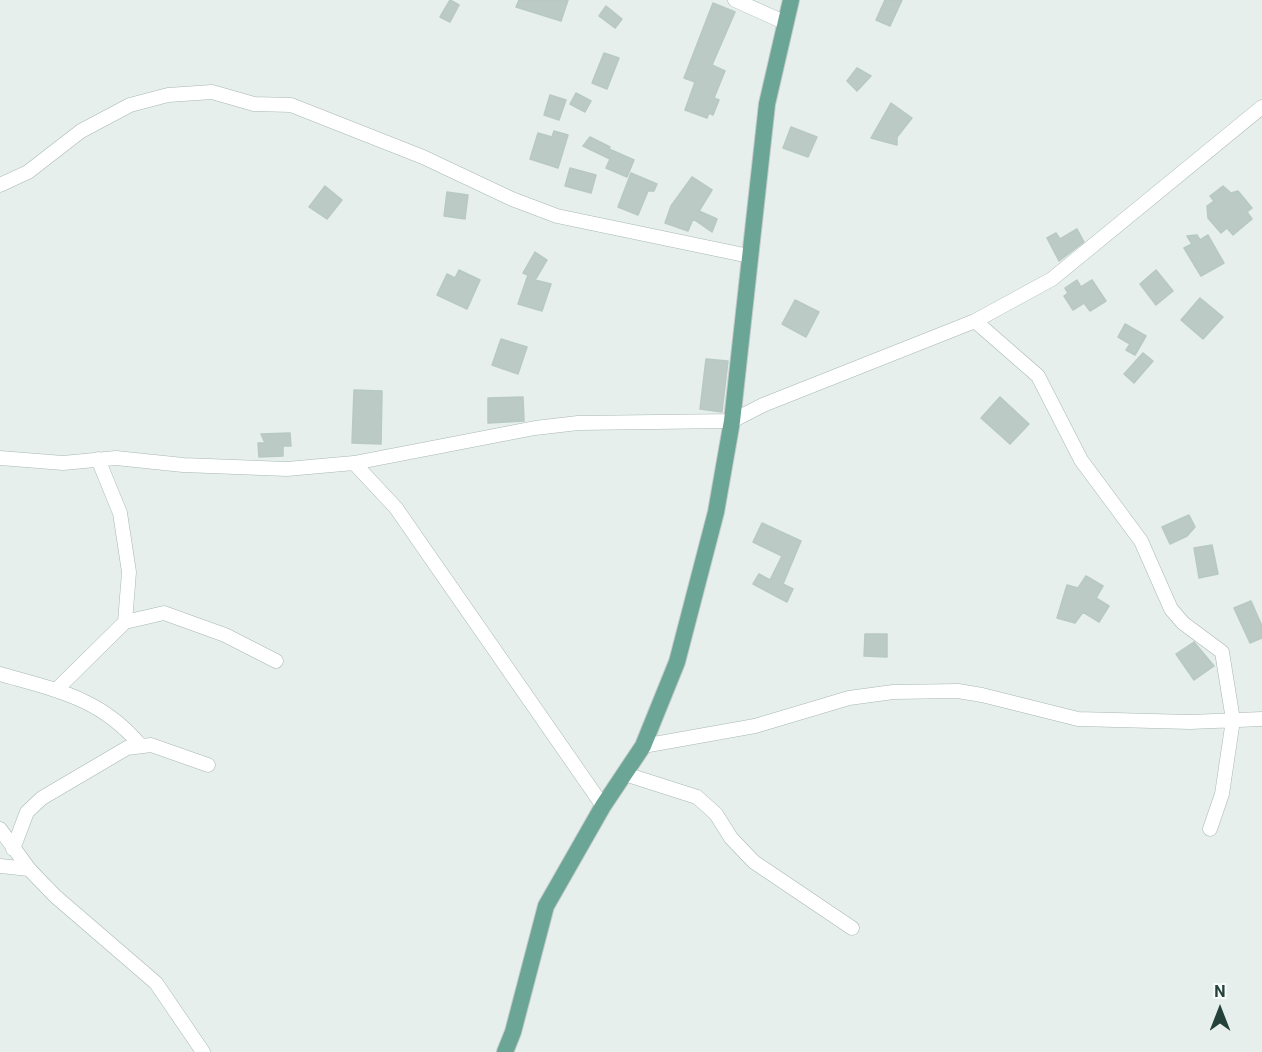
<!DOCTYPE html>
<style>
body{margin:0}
#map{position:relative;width:1262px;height:1052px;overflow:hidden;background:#e6efeb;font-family:Roboto,sans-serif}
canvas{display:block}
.north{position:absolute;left:1190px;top:980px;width:60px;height:60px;-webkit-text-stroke:4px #f7fbf9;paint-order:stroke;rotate:0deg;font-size:16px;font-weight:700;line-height:24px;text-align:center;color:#24423a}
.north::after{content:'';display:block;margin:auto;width:21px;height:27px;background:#24423a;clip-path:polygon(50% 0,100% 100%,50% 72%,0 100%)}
</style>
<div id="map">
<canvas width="1262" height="1052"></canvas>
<div class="north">N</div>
</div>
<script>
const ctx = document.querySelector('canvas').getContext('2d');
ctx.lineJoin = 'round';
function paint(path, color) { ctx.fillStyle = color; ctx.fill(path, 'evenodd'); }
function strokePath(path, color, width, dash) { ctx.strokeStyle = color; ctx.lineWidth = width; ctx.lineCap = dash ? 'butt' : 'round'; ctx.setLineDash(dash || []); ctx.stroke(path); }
const building = new Path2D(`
 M450,0l9,5 -9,17 -10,-5z
 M519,0h49l-7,21 -45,-14z
 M885,0h17l-12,26 -14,-6z
 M713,3l22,9 -23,53 13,6 -11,27 5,2 -6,15 -4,-2 -2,5 -22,-8 10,-28 -11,-4z
 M606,6l16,13 -7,9 -16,-12z
 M604,53l15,5 -12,31 -15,-6z
 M857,68l14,8 -14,15 -10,-10z
 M576,93l15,8 -6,11 -15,-8z
 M550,95l16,5 -7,20 -15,-5z
 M891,103l21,15 -15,19v8l-26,-7z
 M791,127l26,10 -9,20 -25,-9z
 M554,131l14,4 -10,33 -28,-9 8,-26 14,4z
 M590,137l20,10 -1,2 25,11 -7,17 -21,-9 4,-9 -27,-13z
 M570,168l26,7 -5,18 -26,-7z
 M631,173l26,11 -3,7h-6l-10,24 -20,-8z
 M692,177l20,13 -13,21 18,8 -5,13 -19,-13 -5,12 -23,-8 6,-17z
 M325,186l17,14 -15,19 -18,-12z
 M1223,186l8,7 7,-2 14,17 -5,4 5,7 -19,16 -6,-7 -6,5 -13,-15 -1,-12 7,-5 -4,-5z
 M447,192l21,3 -3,24 -21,-3z
 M1077,229l7,13 -25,19 -12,-23 9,-5 4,6z
 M1197,235l3,5 8,-5 16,28 -23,13 -17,-28 8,-4 -5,-8z
 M535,252l12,8 -12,20 16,4 -9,27 -24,-7 10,-29 -5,-2z
 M459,270l21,10 -13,29 -30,-14 10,-21 8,4z
 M1156,270l17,21 -17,14 -16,-21z
 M1077,280l4,7 11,-7 14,21 -16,10 -6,-8 -11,7 -9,-14 4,-3 -3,-5z
 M1200,298l23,19 -20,22 -22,-19z
 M795,300l24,12 -13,25 -24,-13z
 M1125,324l21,12 -11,19 -9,-5 4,-6 -12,-7z
 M501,339l26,8 -9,27 -26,-9z
 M1143,353l10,8 -19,22 -10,-9z
 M706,359l22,2 -6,51 -22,-3z
 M354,390l28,1 -1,53 -29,-1z
 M523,397l1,24 -36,2v-25z
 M1000,397l29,27 -19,20 -29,-26z
 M290,433l1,13h-8v10l-24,1 -1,-14h7l-4,-9z
 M1189,515l6,12 -8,9 -17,8 -8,-17z
 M762,523l39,18 -18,43 10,5 -6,13 -34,-18 6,-10 11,6 12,-24 -29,-14z
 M1212,545l6,29 -19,4 -5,-30z
 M1086,576l17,10 -7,12 13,8 -10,16 -16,-10 -8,11 -18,-5 10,-33 11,3z
 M1251,601l11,25v12l-12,5 -16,-35z
 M865,634h22v23l-23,-1z
 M1194,642l20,24 -20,14 -18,-26z`);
const minor = new Path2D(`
 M735,0l49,22
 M0,185l28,-13 53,-41 49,-26 38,-10 44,-3 42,12 37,1 132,52 89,42 45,17 192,40
 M975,321l63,55 43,84 60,81 30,68 12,14 39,29 11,68 -11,74 -12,35
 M0,458l63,5 53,-5 67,7 104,4 67,-6 181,-35 43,-5 154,-2 31,-16 212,-84 77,-42 210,-172
 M98,459l22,54 9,59 -4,50 39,-9 61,22 51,26
 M354,463l42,45 207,298
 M0,674c56,16 101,24 140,71
 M56,690l69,-68
 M643,746l112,-20 94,-28 44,-6 65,-1 24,4 96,24 112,3 72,-3
 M625,774l72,23 19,17 15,24 23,24 98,66
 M0,829l29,40 26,27 101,87 47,69
 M13,849l14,-37 15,-14 85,-50 24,-3 57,20
 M0,866l29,3`);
const major = new Path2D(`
 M505,1052l8,-20 33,-126 57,-100 40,-60 34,-84 39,-150 16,-91 35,-317 24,-104`);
paint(building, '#bbcac4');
strokePath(building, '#b8c9c2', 1.5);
strokePath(minor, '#a8b8b2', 15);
strokePath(major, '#c2cac8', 18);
strokePath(minor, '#fff', 14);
strokePath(major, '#6aa596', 16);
</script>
